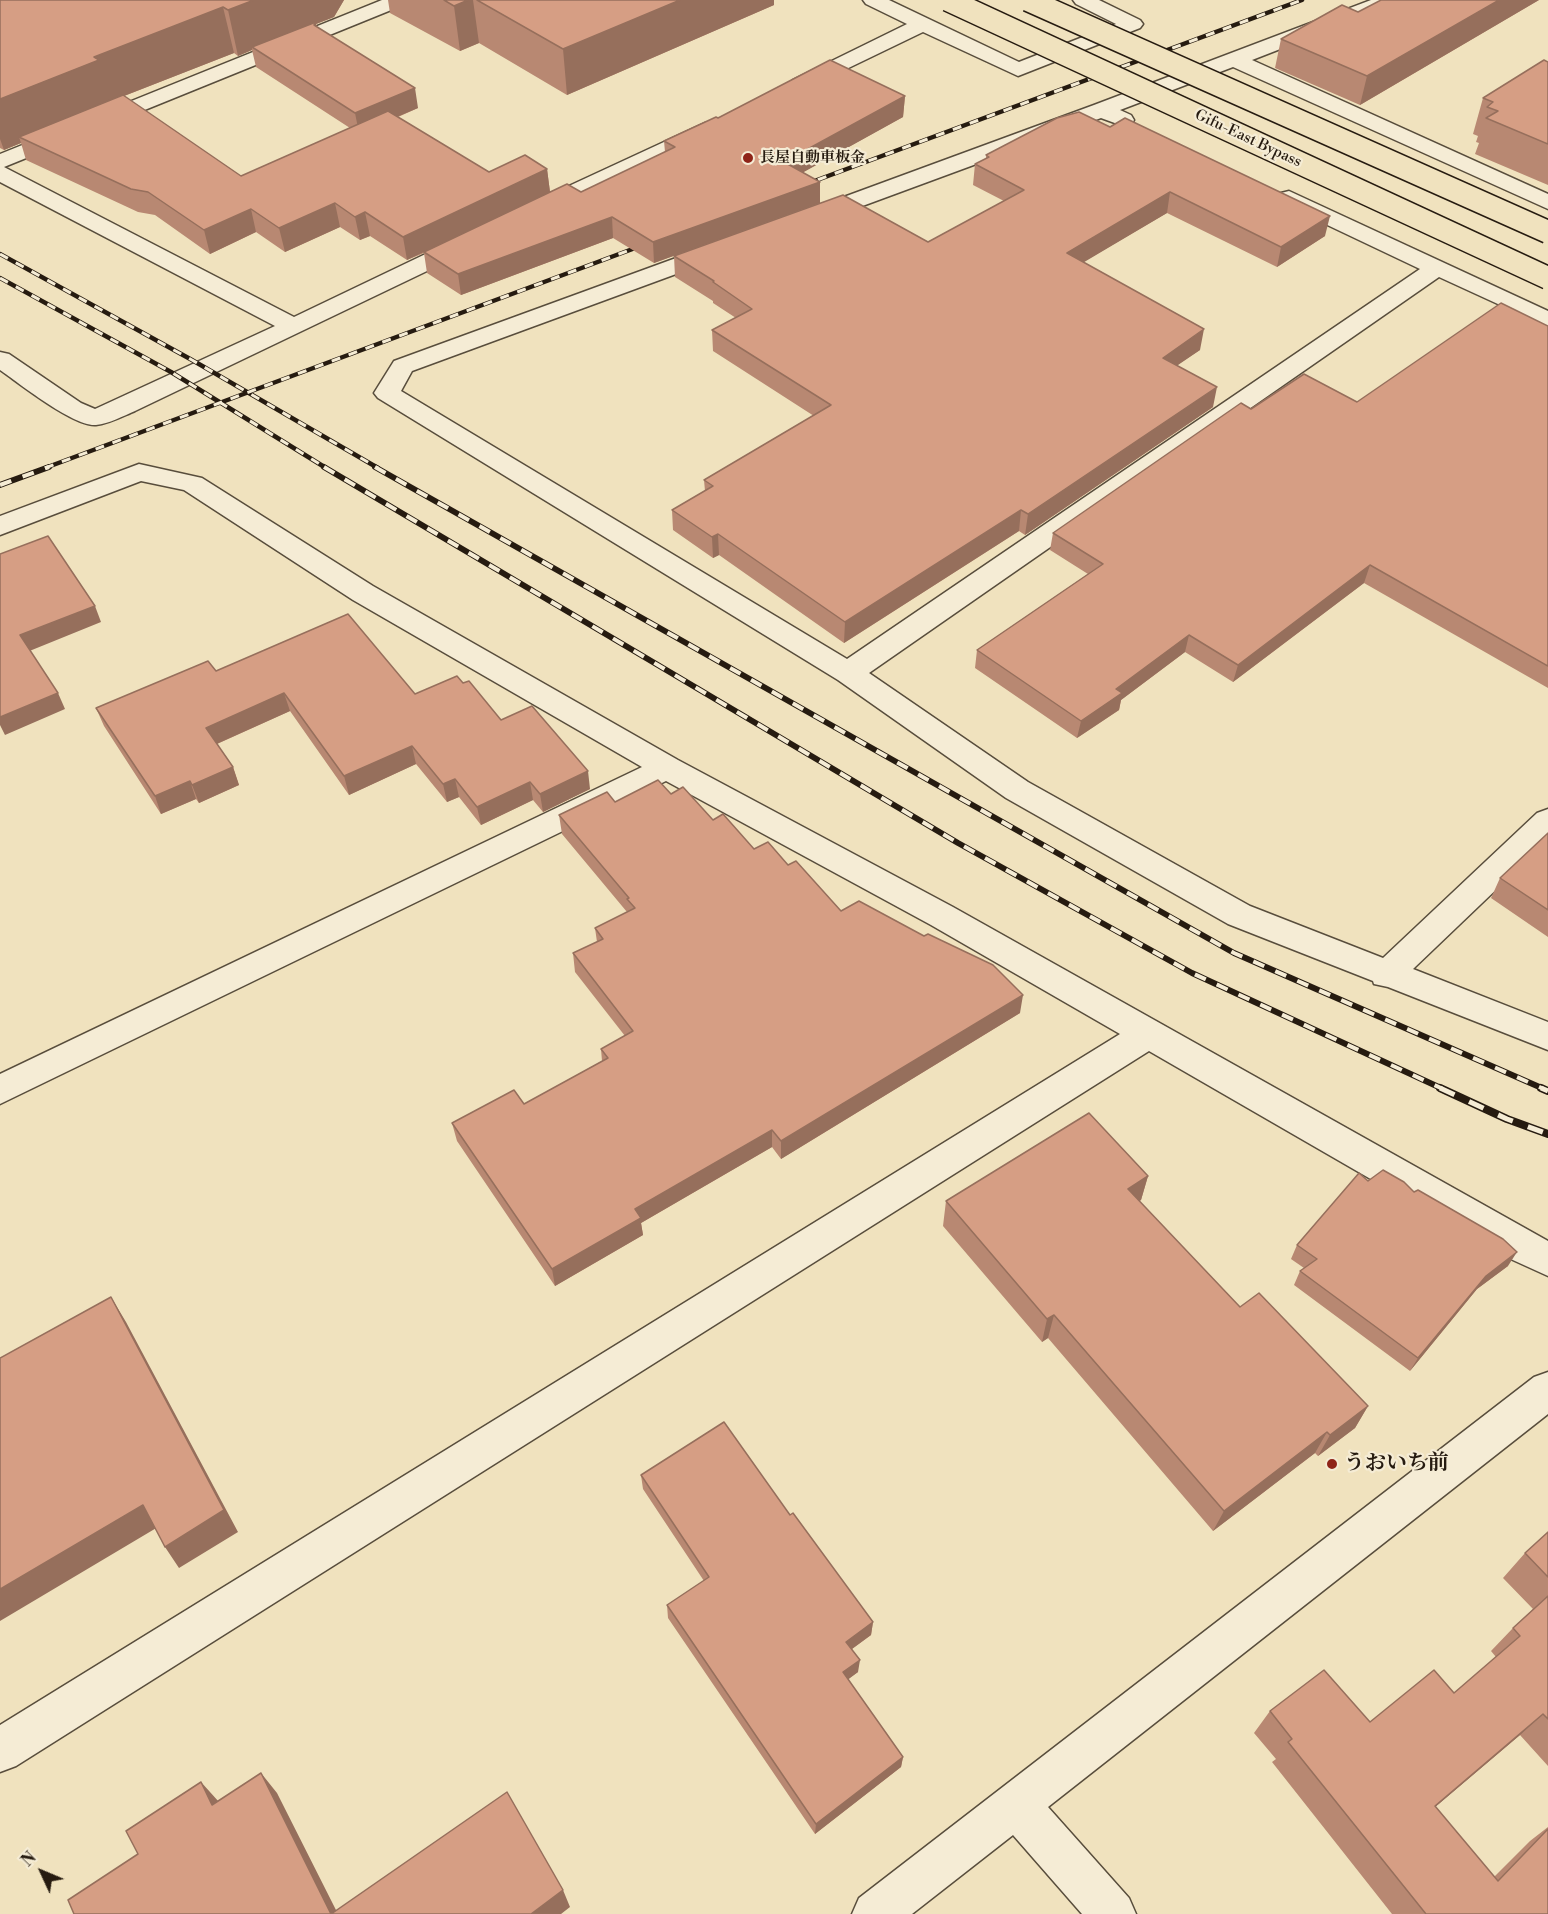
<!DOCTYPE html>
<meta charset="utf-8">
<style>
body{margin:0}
#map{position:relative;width:1548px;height:1914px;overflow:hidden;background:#f0e2be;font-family:"Libre Bodoni",serif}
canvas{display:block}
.north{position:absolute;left:12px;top:1842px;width:60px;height:60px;-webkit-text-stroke:4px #f5ecd5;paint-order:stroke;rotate:314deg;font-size:16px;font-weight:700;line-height:24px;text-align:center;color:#261b10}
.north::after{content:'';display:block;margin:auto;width:21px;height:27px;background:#261b10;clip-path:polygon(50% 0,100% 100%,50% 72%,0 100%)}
</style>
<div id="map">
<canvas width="1548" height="1914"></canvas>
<div class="north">N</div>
</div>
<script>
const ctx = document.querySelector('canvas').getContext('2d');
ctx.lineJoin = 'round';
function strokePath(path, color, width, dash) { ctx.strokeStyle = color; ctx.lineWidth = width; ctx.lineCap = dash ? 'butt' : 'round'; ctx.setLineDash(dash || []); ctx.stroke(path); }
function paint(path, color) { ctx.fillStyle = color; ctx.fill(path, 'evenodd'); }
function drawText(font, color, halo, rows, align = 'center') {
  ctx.font = font + ' "Libre Bodoni","Noto Serif JP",serif'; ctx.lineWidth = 4.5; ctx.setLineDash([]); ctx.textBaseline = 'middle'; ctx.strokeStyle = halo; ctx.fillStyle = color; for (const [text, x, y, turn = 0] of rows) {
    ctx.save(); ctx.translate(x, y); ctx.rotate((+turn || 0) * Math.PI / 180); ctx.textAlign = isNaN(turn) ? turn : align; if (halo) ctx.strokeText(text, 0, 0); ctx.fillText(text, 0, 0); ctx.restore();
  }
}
const minor = new Path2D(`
 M382,0h27l-3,4 -402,163 290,150 165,-79 8,-2 8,2 4,5 -4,5 -340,163c-12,5 -26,13 -39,14 -22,2 -77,-42 -96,-55v-18l9,2 72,49 14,6 180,-83 -275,-144v-28z
 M863,0h26l130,62 97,-38 -40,-20 -3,-4h26l41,20 3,4 -3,4 -122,48 -95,-44 -116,56 -7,2 -7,-2 -3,-4 3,-4 114,-56 -41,-20z
 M1371,0h28l-3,4 -144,56 296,134v15l-315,-142 -113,43 11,5 3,5 -3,5 -8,1 -22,-8 -282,104 -8,2 -8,-2 -3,-5 3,-5 291,-107z
 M705,123l8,1 3,5 -3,5 -167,80 -8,2 -8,-2 -3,-5 3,-5z
 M1289,191l259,120v16l-109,-50 -570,396 159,109 222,124 133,52 154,-145 11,-4v31l-135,129 135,53v28l-160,-63 -14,-3 -1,-3 -145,-57 -222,-126 -168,-118 -460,-282 -4,-5 20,-32 315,-115 8,-2 8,2 4,5 -4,5 -313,115 -11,20 446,268 573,-390 -139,-66 -3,-5 3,-5z
 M139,464l63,14 171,108 305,174 275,147 595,334v35l-44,-20 -355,-205 -1133,715 -16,6v-47l1120,-691 -189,-109 -265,-144 -666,323v-30l642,-307 -289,-167 -169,-110 -43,-9 -141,54v-19z
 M1548,1372v42l-500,393 81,91 7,16h-54l-69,-79 -101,79h-60l7,-16 675,-521z`);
const railFar2 = new Path2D(`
 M801,186l501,-186
 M0,254l192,106 186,108
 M0,278l171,94 155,96
 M45,468l601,-224`);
const railFar1 = new Path2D(`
 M324,467l634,376 234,130 251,116
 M375,467l859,486 310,136
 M0,485l49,-18`);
const rail = new Path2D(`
 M1440,1088l67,31 41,15
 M1541,1088l7,3`);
const highwayBridge = new Path2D(`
 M948,0l600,278
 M1028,0l520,232`);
const wall = new Path2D(`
 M0,0h344l-10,17 -18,7 1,4 101,80 -20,9 91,55 58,-3 3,23h31l84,-40 -1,-11 54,-23 187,-22 -2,21 -100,55 17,31 -166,60 -41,-25 -152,57 -34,-22 -3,-20 -17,7 -37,-24 -10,4 -20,-13 -55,25 -29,-20 -46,22 -55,-39 -17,-3 -112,-52 -5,-17 -17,7 -4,-2zM252,50l4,17 94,61 -109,48 -117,-80 110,-43 4,3z
 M388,0h386v5l-207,90 -88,-52 -19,8 -70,-38z
 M1539,0l-179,105 -85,-37 6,-29 77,-27z
 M1548,62v123l-73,-31 4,-11 -3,-1 2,-6 -5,-2 10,-36z
 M1057,118l268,118 -48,31 -110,-54 -84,49 117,88 -23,15 36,42 -188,128 -6,-4 -175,112 -125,-88 -6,3 -40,-28 -1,-20 33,-19 -1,-11 110,-64 -101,-65 -1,-21 24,-12 -23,-15v-2l-38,-24 -1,-21 254,-14 76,-41 -31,-16 2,-21 11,-5v-4z
 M1548,326v362l-184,-105 -131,99 -48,-30 -64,48 -2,10 -42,28 -102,-70 2,-18 111,-76 -38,-24 3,-17 198,-124 106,-7z
 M216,671l199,23 48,-11 38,37 89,69 -47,23 -10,-12 -52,25 -22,-28 -12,5 -31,-38 -67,31 -59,-84 -73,33 16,23 6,18 -40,18 -3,-4 -35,15 -57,-88 -8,-18z
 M671,794l42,26 41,29 34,16 53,46 179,102 -239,146 -9,-12 -131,76 2,12 -88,51 -98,-145 -5,-18 72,-19 78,-43 -1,-12 24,-13 -50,-64 -2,-19 24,-11 -2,-14 32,-16 -65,-78 -3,-19 56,-13z
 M1548,833v104l-57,-39 9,-20z
 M1148,1176l-7,24 -2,1 101,106 128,99 -13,22 -37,28 -3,-3 -102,78 -165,-193 -6,4 -99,-116 3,-25z
 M1368,1181l46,11 94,74 -31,23 -67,82 -116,-86 6,-14 4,-3 -13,-9 6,-14z
 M641,1475l149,40 83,107 -2,13 -19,14 6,23 -10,7 55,78 -2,10 -86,67 -147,-216 -1,-13 37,-24 -61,-92z
 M1548,1532v234l-28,-31 -85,72 59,70 36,-36 18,-14v87h-156l-120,-152 4,-3 -22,-26 16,-22 100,11 84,-29 42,-36 -5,-6 22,-23 20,-19 -30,-31 22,-25z`);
const shadedWall = new Path2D(`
 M254,0h90l-10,17 -18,7 4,17 -68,6v3l-14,6 -10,-46z
 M468,0h5l6,43 -19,8 -6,-45z
 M680,0h94v5l-207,90 -4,-46z
 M1499,0h40l-179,105 7,-29z
 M223,7l11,46 -215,84 2,6 -17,7 -4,-11v-40l94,-42z
 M415,88l3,20 -59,25 -4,-20z
 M905,96l-2,21 -119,66v-21z
 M547,169l3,23 -143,68 -4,-23z
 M820,182v21l-166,60 -1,-21z
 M1170,192l-3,21 -103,61 3,-21z
 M335,203l5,24 -55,25 -6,-24z
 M251,209l5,23 -46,22 -6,-24z
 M365,212l5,24 -10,4 -5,-23z
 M1330,216l-5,20 -48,31 4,-20z
 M612,217l1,21 -152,57 -3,-21z
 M1204,329l-4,21 -41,28 4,-20z
 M1217,387l-4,20 -188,128 3,-21z
 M1021,510l-2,21 -175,112 1,-21z
 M718,534l1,21 -6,3 -1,-21z
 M1370,565l-6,18 -131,99 5,-17z
 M95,606l6,16 -74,30 -7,-17z
 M1189,635l-4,17 -64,48 -2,10 -42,28 4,-17 35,-32z
 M58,693l7,16 -60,26 -5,-10v-8z
 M284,693l6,18 -78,35 -6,-18z
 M412,746l4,18 -67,31 -5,-19z
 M233,767l6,18 -40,18 -7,-18z
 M588,771l2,18 -47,23 -3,-18z
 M455,779l4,18 -12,5 -4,-18z
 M190,781l6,18 -35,15 -6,-18z
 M530,782l3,18 -52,25 -4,-18z
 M1023,995l-3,18 -239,146v-18z
 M772,1130v17l-131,76 2,12 -88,51 -3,-17 83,-60z
 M1148,1176l-7,24 -21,14 8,-25z
 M1517,1252l-9,14 -31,23 -67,82 8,-13 68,-82z
 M111,1297l15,25 112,210 -59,36 -14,-21z
 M1054,1315l-6,23 -6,4 5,-23z
 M1368,1406l-13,22 -37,28 12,-21z
 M1327,1432l-12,21 -102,78 11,-20z
 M143,1505l15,22 -158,94v-32z
 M873,1622l-2,13 -26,19 1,-12z
 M860,1660l-2,12 -16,12 1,-12z
 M1543,1714l-23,21 -106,90 21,-19z
 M903,1757l-2,10 -86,67 1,-10z
 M261,1773l16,20 61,121h-7z
 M201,1782l18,20 -7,3z
 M563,1890l7,17 -9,7h-30z`);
const building = new Path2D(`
 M0,0h254l-26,10 -5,-3 -129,50 5,3 -99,39z
 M444,0h24l-14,6z
 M477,0h203l-117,49z
 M1381,0h118l-132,76 -86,-37 61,-34 16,7z
 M316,22l-2,3 101,63 -60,25 -103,-66z
 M830,60l75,36 -121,66 36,20 -167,60 -41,-25 -154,57 -34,-22 143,-68 14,8 94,-45 -11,-6 52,-24 2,1z
 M1544,60l4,2v82l-62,-26 12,-7 -11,-4 6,-5 -10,-4z
 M123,95l118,81 147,-65 101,61 36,-17 22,14 -144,68 -38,-25 -10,5 -20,-14 -56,25 -28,-19 -47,21 -56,-38 -17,-3 -112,-52z
 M1079,112l31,15 15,-9 205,98 -49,31 -111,-55 -103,61 137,76 -41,29 54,29 -189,127 -7,-4 -176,112 -127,-88 -6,3 -40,-27 41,-24 -9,-6 127,-75 -119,-75 40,-21 -39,-27 1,-1 -40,-25 169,-61 85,47 96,-52 -49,-26 14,-7 -3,-2 71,-37z
 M1501,303l47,23v340l-178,-101 -132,100 -49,-30 -73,54 6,4 -41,28 -104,-71 126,-86 -50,-31 188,-130 10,6 53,-35 53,28z
 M48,536l47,70 -75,29 38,58 -58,24v-163z
 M348,614l67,80 42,-18 6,7 6,-2 32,39 31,-14 56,65 -48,23 -10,-12 -53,25 -22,-28 -12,5 -31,-38 -68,30 -60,-83 -78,35 27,39 -41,18 -2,-4 -35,15 -59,-88 112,-47 8,10z
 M658,780l13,14 12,-7 30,33 10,-6 31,35 14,-7 20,23 8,-4 45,50 18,-10 65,35 4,-2 65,31 30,30 -242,146 -9,-11 -137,79 6,9 -89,51 -100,-146 62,-33 10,14 84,-46 -7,-9 32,-18 -60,-78 30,-14 -8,-11 40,-20 -8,-9 2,-1 -70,-83 48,-23 8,10z
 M1548,833v77l-48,-32z
 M1089,1113l59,63 -20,13 112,118 19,-14 109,113 -38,29 -3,-3 -103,79 -170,-196 -7,4 -101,-118z
 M1383,1170l21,12 10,10 4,-2 85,49 14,13 -31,24 -68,82 -118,-87 17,-12 -20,-14 62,-72 9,8z
 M111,1297l113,213 -59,37 -22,-42 -143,84v-231z
 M724,1422l66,93 3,-2 80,109 -27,20 14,18 -17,12 60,85 -87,67 -149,-219 42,-28 -68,-102z
 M1548,1532v45l-23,-24z
 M1548,1596v123l-5,-5 -108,92 63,75 50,-52v85h-122l-138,-172 4,-3 -22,-28 54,-41 46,52 64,-52 20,23 66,-57 -7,-8z
 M261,1773l70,141 176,-122 56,98 -32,24h-457l-6,-14 70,-46 -12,-23 75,-49 11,23z`);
const markers = [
 [748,158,6,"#8f2418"],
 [1332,1464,6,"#8f2418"]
];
const farStreetnames = [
 ["Gifu-East Bypass",1248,139,25]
];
const farPoinames = [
 ["長屋自動車板金",760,158]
];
const nearPoinames = [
 ["うおいち前",1344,1464]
];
strokePath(minor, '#584d3c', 3);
paint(minor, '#f5ecd5');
strokePath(railFar2, '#261b10', 4.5);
strokePath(railFar1, '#261b10', 6);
strokePath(rail, '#261b10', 8);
strokePath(railFar2, '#f5ecd5', 3, [9]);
strokePath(railFar1, '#f5ecd5', 4, [12]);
strokePath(rail, '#f5ecd5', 5, [16]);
strokePath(highwayBridge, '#261b10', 25, []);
strokePath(highwayBridge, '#f0e2be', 22);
paint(wall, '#b88872');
paint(shadedWall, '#966f5c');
paint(building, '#d69e84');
strokePath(building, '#966f5c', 1.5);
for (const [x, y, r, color] of markers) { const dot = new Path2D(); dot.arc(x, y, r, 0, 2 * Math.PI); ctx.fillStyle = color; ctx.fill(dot); strokePath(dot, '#f5ecd5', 2); }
drawText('15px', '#261b10', '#f5ecd5', farStreetnames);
drawText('bold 15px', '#261b10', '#f5ecd5', farPoinames, 'left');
drawText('bold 21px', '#261b10', '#f5ecd5', nearPoinames, 'left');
</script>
